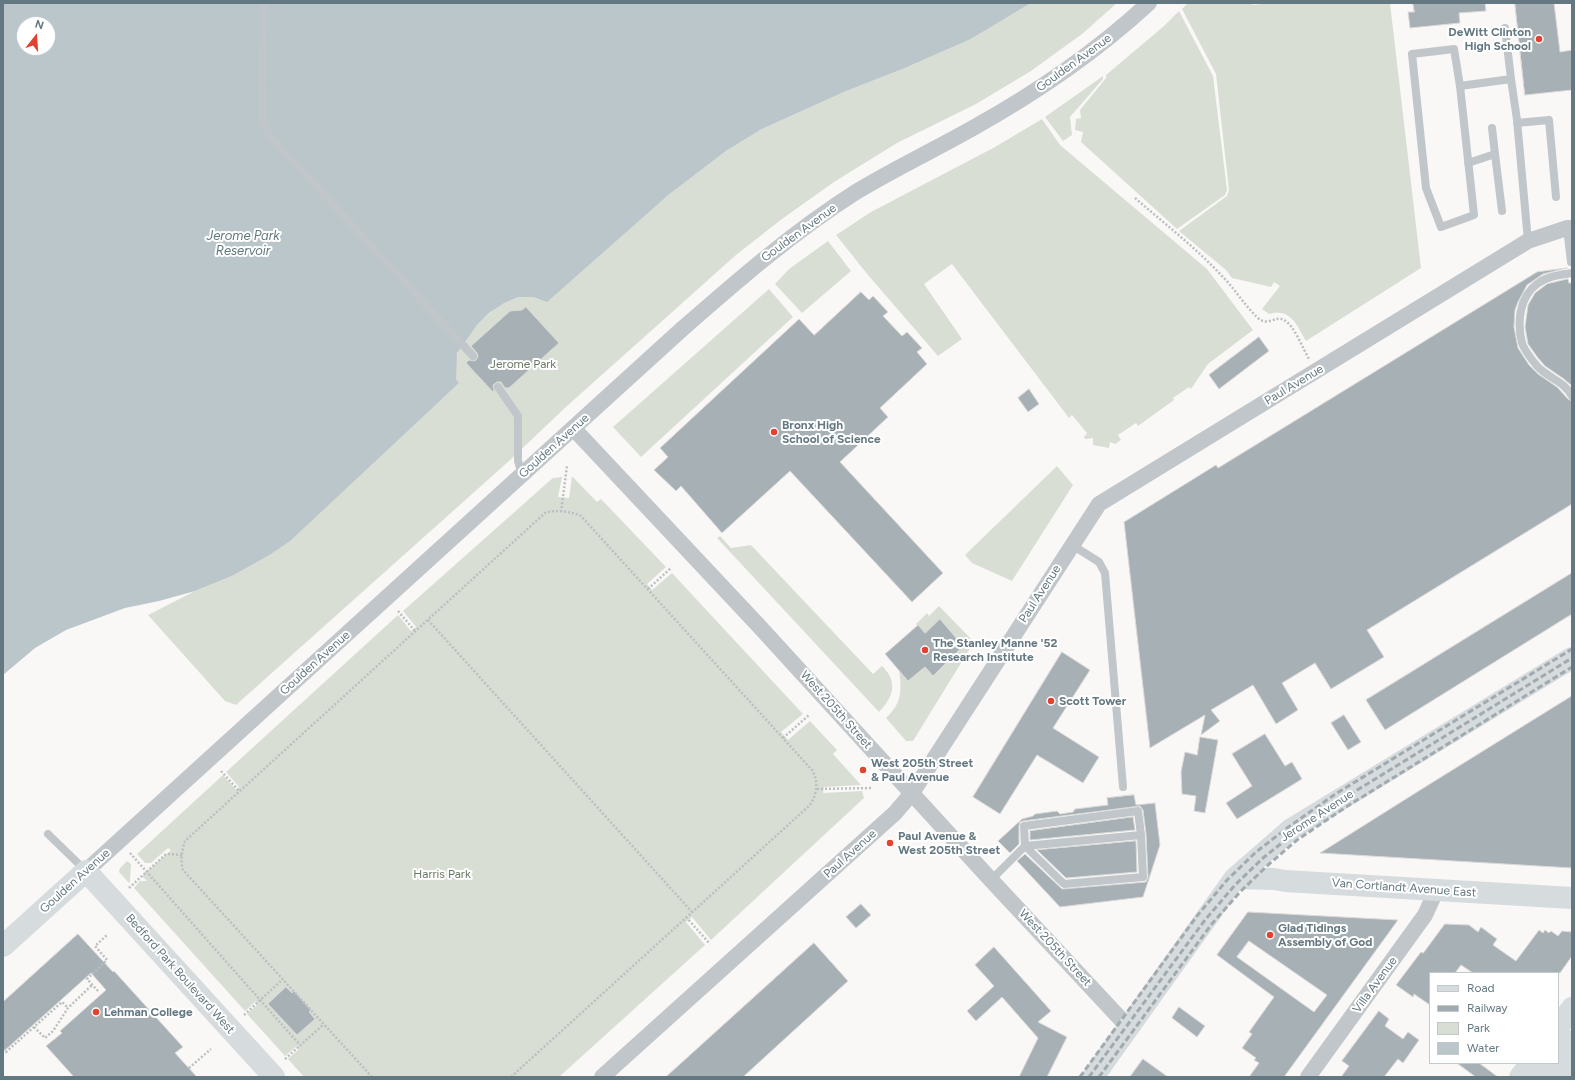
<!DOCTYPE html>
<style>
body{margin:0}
#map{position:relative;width:1575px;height:1080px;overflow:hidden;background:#f9f8f6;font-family:Figtree,sans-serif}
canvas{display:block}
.frame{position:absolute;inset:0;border:4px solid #647881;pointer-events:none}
.legend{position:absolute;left:1429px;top:972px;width:130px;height:92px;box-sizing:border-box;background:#fff;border:1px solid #c1c9cd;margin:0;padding:5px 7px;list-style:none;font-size:12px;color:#647881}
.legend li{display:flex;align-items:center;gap:8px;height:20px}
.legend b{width:20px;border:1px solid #c1c9cd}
.north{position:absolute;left:16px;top:16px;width:40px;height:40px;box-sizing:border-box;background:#fff;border:1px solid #c1c9cd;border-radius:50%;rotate:17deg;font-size:11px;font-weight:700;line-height:16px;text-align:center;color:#647881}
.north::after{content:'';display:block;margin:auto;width:14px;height:18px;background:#e0432f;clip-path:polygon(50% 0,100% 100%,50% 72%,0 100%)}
</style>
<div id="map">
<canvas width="1575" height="1080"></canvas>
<div class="frame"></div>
<ul class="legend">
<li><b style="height:5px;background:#d6dbde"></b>Road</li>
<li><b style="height:5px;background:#a1aaae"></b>Railway</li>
<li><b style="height:11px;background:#d9ded5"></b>Park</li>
<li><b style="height:11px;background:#bac6c9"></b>Water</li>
</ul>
<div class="north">N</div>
</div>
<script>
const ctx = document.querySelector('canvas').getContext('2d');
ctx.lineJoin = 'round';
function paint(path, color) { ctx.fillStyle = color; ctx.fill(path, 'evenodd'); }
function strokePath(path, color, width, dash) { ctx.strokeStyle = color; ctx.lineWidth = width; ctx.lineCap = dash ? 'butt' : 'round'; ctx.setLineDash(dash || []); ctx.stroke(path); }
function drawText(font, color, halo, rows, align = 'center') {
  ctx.font = font + ' Figtree,sans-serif'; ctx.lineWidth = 4; ctx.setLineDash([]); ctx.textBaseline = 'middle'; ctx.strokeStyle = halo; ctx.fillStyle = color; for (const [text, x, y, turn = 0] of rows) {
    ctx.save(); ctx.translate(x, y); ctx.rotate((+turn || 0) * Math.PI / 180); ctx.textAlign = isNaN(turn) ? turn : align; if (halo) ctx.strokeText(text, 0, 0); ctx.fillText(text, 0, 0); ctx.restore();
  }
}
const green = new Path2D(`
 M1031,3h86l-35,31 -51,37 -55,33 -79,39 -63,39 -52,37 -46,36 -169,151 -58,55 -273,244 -11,-4 -77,-86 47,-24 37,-15 36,-20 191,-173 -3,-4c0,-7 -2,-20 2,-27 8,-19 39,-51 60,-55 5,-1 11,0 16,0l192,-146 36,-22 82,-37 61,-24 66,-29z
 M1188,3h64l1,2 15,-2h122l31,265 -115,73c-10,-17 -15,-33 -37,-27l-7,-5 18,-23 -6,-4 -3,5 -39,-9 -6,-8 -47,-39 48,-35 2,-6 -13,-116 -34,-65z
 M1179,11l34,65 14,114 -2,5 -48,34 -96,-87 2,-10 -8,-2 1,-11 5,-1 -1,-8 26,-32v-3l58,-49z
 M1103,76v3l-33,38 2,18 -9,6 -18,-24z
 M1042,119l18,26 147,124 46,61 -45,34 -17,25 -2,-2 -16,11 1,2 -36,26 -2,-3 -18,12 3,5 -6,4 -5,-2 -1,6 -16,-3v-7l-8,1 -1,-2 3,-4 -15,-18 -3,3 -117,-154 -28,20 38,55 -24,17 -70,-81 -32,-40 35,-23 124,-65z
 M828,241l23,30 -49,42 -27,-29 14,-15z
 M769,289l24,28 -152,140 -28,-30z
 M1057,466l16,19 -61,96 -40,-18 -7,-8z
 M572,476l25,26 4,-3 65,68 -19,17 5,6 20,-17 131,141 -22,18 7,8 22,-19 27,29 -4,4 28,31 -37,2 -1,6 39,-2 2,7 -153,142 -19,-23 -6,5 19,23 -146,132h-255l-16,-18 11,-10 -2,-3 -12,10 -38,-42 11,-10 -2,-3 -11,10 -111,-123 6,-7h7l-5,-5 29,-26 -3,-2 -17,15h-6l-8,-9 86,-79 13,15 3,-3 -13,-15 172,-157 13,16 5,-4 -13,-16 143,-127 7,-6 9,-1 -4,20 11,1z
 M720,536l11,12 20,-3 122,129 9,-8c16,15 12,31 -3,46l-162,-174z
 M939,606l35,36 -61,99h-7l-20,-23c16,-15 16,-27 13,-48l9,11 17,-14 8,8 30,-29 -23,-27 -15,14 -9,-9 11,-11 2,3z
 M127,861l4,3 -1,18 -1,1 -10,-11 1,-4z`);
const water = new Path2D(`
 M3,3h1028l-60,36 -66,29 -61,24 -82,37 -36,22 -59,45 -120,106 -13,-5h-16l-14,6 -15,10 -12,12 -20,28 -1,26 3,4 -169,158 -22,15 -36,20 -37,15 -36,10 -34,7 -59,22 -31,18 -32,27zM24,24h24v24h-24z`);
const building = new Path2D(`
 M1413,3h72l1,8 -27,2 1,10 -50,5 -2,-16h6z
 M1515,3h39l6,49 12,-2v40l-47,5z
 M1567,268l-24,6 -16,11 -9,17 -3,8 -1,17 4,21 11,17 9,9 19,13 11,12 4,2v103l-205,126 17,27 -53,32 -16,-26 -33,20 16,27 -22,14 -23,-39 -42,25 9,11 -19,14 4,-20 -55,33 -26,-226 92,-57 2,3 319,-196z
 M1568,279l1,4h3v103l-8,-7 -19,-13 -7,-8 -10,-14 -3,-17 3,-22 7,-12 12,-9z
 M861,292l8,8 4,-4 15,16 -5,4 19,20 5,-4 15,16 -5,4 10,12 -47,44 8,9 -48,45 103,111 -31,29 -122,-131 -68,62 -41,-47 -5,5 -22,-21 14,-13 -8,-9 139,-129 15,16z
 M526,307l33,36 -50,45h-4l-4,-6h-4l-4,3 1,6 -1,1 -27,-29 3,-3 6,1 3,-4 -1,-4 -6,-7 39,-35 12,-1z
 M1259,337l10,14 -50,38 -10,-14z
 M1029,389l10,15 -11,8 -10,-14z
 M1572,573v41l-187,116 -19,-30z
 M940,619l23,27 -30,30 -8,-9 -17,14 -23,-27 33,-29 7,8z
 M1062,652l28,18 -37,58 46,29 -16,26 -46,-28 -37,59 -27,-17z
 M1572,696v172l-252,-15 105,-66z
 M1344,715l17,27 -13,8 -17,-27z
 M1265,734l20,32 7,-4 10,17 -65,40 -11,-16 26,-17 -20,-32z
 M1200,737l18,3 -13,73 -11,-2 2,-15 -14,-2 -1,-22 4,-20 12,3z
 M1134,795l2,10 19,-2 5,42 -17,52 -83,10 -43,-46 8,-7 37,35 84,-7 2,-5 -2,-43 -3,-24 -3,-4 -117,15 -3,1 -1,4v18l-9,9 -12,-12 24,-22 11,-3 2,-2 22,-3 3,3 13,-2 2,-3 33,-4 -1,-7z
 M1133,817l2,13 -105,10v-9z
 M1136,841l1,31 -71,6 -29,-28z
 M861,904l10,11 -15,13 -10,-11z
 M1248,912l150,8 -114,157h-35l10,-14 -5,-3 2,-2 -14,-10 10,-14 -3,-2 25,-35 -57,-42zM1249,941l78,54 -13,17 -77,-55z
 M1445,924l24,1 9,7 3,-5 16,12 -4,6 23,16 23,-31 4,3 2,-3 4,3 2,-2 7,5 4,-5 10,1v24l-12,17h-87l-12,-8 -6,8h-25v32l-16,-11 -1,3 -17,-12 25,-33 2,1z
 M78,934l35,38 1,-1 69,76 -8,6 22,24h-123l-28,-31 16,-13 -2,-2 46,-41 -15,-17 -88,79v-50z
 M814,943l34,38 -105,96h-77z
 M994,947l57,64 -13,11 29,15 -20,40h-28l19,-39 -36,-41 -26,24 -9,-10 27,-25 -19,-21z
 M286,987l6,6 2,-2 17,19 -2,2 6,7 -18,16 -29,-31z
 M1179,1007l26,19 -8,11 -25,-19z
 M1379,1011l10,8 -4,7 18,13 5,-7 11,8 -16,23 -5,-4 -14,18h-43l8,-11 -7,-5z
 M1143,1059l25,18h-38z
 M1457,1063h22l19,14h-22z`);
const path = new Path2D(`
 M1135,198c30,26 61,50 87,78 13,13 23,30 36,42 10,9 17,-3 26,2 10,5 19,29 25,39
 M561,512l6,-46
 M648,589l23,-21
 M398,611l17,20
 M428,620l264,292
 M783,738l26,-23
 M221,771l18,20
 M817,789l55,-1
 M130,853l170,192
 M129,888l36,-33 5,-1 12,1
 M686,917l24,27
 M98,991l-11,-12 20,-19 -12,-14 12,-11
 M244,1015l39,-36
 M34,1027l11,11 8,-7 15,-23 24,-23
 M3,1049l3,3 56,-50 6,6
 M285,1059l39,-35
 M189,1068l22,-19
 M372,1077l-189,-207c-3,-8 -1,-21 2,-29l360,-328c9,-4 28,-1 36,3l231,254c7,12 5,24 -2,35l-299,272`);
const lane = new Path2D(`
 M264,3l-2,76 1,41 7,16 203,220
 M1505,28l6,51
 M1460,86l-6,-37 -42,5 14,134 15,39 33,-12 -14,-129 51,-7 6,41 11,121
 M1517,123l32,-3 7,77
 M1495,154l7,57
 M1468,163l27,-9 -3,-26
 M1567,228l4,34
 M1572,273c-12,2 -25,3 -35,11 -18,13 -20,39 -15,59 2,7 11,18 15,23 11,12 27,15 35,30
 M498,387l20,29v45l4,13
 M1072,545l27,17 6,11 18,214
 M48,834l38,37
 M991,880l34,-34 116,-11 -3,-24 -114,15 1,20 39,38 79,-7 -2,-42`);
const street = new Path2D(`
 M574,429l185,197 232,254 138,148
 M86,871l595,-541c56,-49 112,-98 175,-138 38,-23 78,-42 117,-64 63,-35 123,-76 176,-125
 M602,1077l293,-264 17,-20 187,-289 429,-263 39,-13h5
 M1308,1077l117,-162 11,-24`);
const secondary = new Path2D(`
 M1235,878l39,1 11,2 287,17
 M3,946l83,-75 188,206
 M1558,1027l14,-19
 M1093,1077l142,-199 55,-48 282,-172
 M1520,1077l11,-14`);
const primary = new Path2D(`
 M1558,1058l10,-14 4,-3
 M1544,1077l10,-14
 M1562,1077l10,-14`);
const rail = new Path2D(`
 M1080,1077l117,-161 30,-36 29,-28 31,-24 50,-35 235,-144
 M1089,1077l116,-157 30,-35 28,-27 30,-24 48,-34 231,-142
 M1099,1077l112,-152 30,-34 27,-26 29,-25 49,-33 226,-140`);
const markers = [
 [1539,39,4,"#e0432f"],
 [774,432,4,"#e0432f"],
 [925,650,4,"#e0432f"],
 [1051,701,4,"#e0432f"],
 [863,770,4,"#e0432f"],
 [890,843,4,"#e0432f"],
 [1270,935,4,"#e0432f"],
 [96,1012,4,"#e0432f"]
];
const poiNames = [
 ["DeWitt Clinton",1531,32,"right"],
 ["High School",1531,46,"right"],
 ["Bronx High",782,425],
 ["School of Science",782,439],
 ["The Stanley Manne '52",933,643],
 ["Research Institute",933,657],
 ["Scott Tower",1059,701],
 ["West 205th Street",871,763],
 ["& Paul Avenue",871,777],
 ["Paul Avenue &",898,836],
 ["West 205th Street",898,850],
 ["Glad Tidings",1278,928],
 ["Assembly of God",1278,942],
 ["Lehman College",104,1012]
];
const streetNames = [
 ["Goulden Avenue",1074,63,-36],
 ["Goulden Avenue",799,233,-36],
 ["Paul Avenue",1294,385,-31],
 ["Goulden Avenue",554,446,-42],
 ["Paul Avenue",1040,594,-57],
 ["Goulden Avenue",315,663,-42],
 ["West 205th Street",836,710,48],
 ["Jerome Avenue",1317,816,-33],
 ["Paul Avenue",850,854,-42],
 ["Goulden Avenue",75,881,-42],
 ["Van Cortlandt Avenue East",1404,888,4],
 ["West 205th Street",1055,948,47],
 ["Bedford Park Boulevard West",180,974,48],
 ["Villa Avenue",1375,985,-54]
];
const parkNames = [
 ["Jerome Park",523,364],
 ["Harris Park",442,874]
];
const waterNames = [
 ["Jerome Park",243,236],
 ["Reservoir",243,251]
];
paint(green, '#d9ded5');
paint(water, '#bac6c9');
paint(building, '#a7b1b5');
strokePath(building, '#dbdad9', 1);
strokePath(path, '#babfc1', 2.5, [2, 2]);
strokePath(lane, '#c0c6c9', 8);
strokePath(street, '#c0c6c9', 16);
strokePath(secondary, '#d6dbde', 22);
strokePath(primary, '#d6dbde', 22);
strokePath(rail, '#a1aaae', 3, [6, 3]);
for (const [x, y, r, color] of markers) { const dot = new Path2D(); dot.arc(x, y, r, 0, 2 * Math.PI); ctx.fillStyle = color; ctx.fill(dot); strokePath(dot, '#fff', 1.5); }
drawText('bold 12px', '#647881', '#fff', poiNames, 'left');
drawText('12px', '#647881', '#fff', streetNames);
drawText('12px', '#697963', '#fff', parkNames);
drawText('italic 13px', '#5f767b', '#fff', waterNames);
</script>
